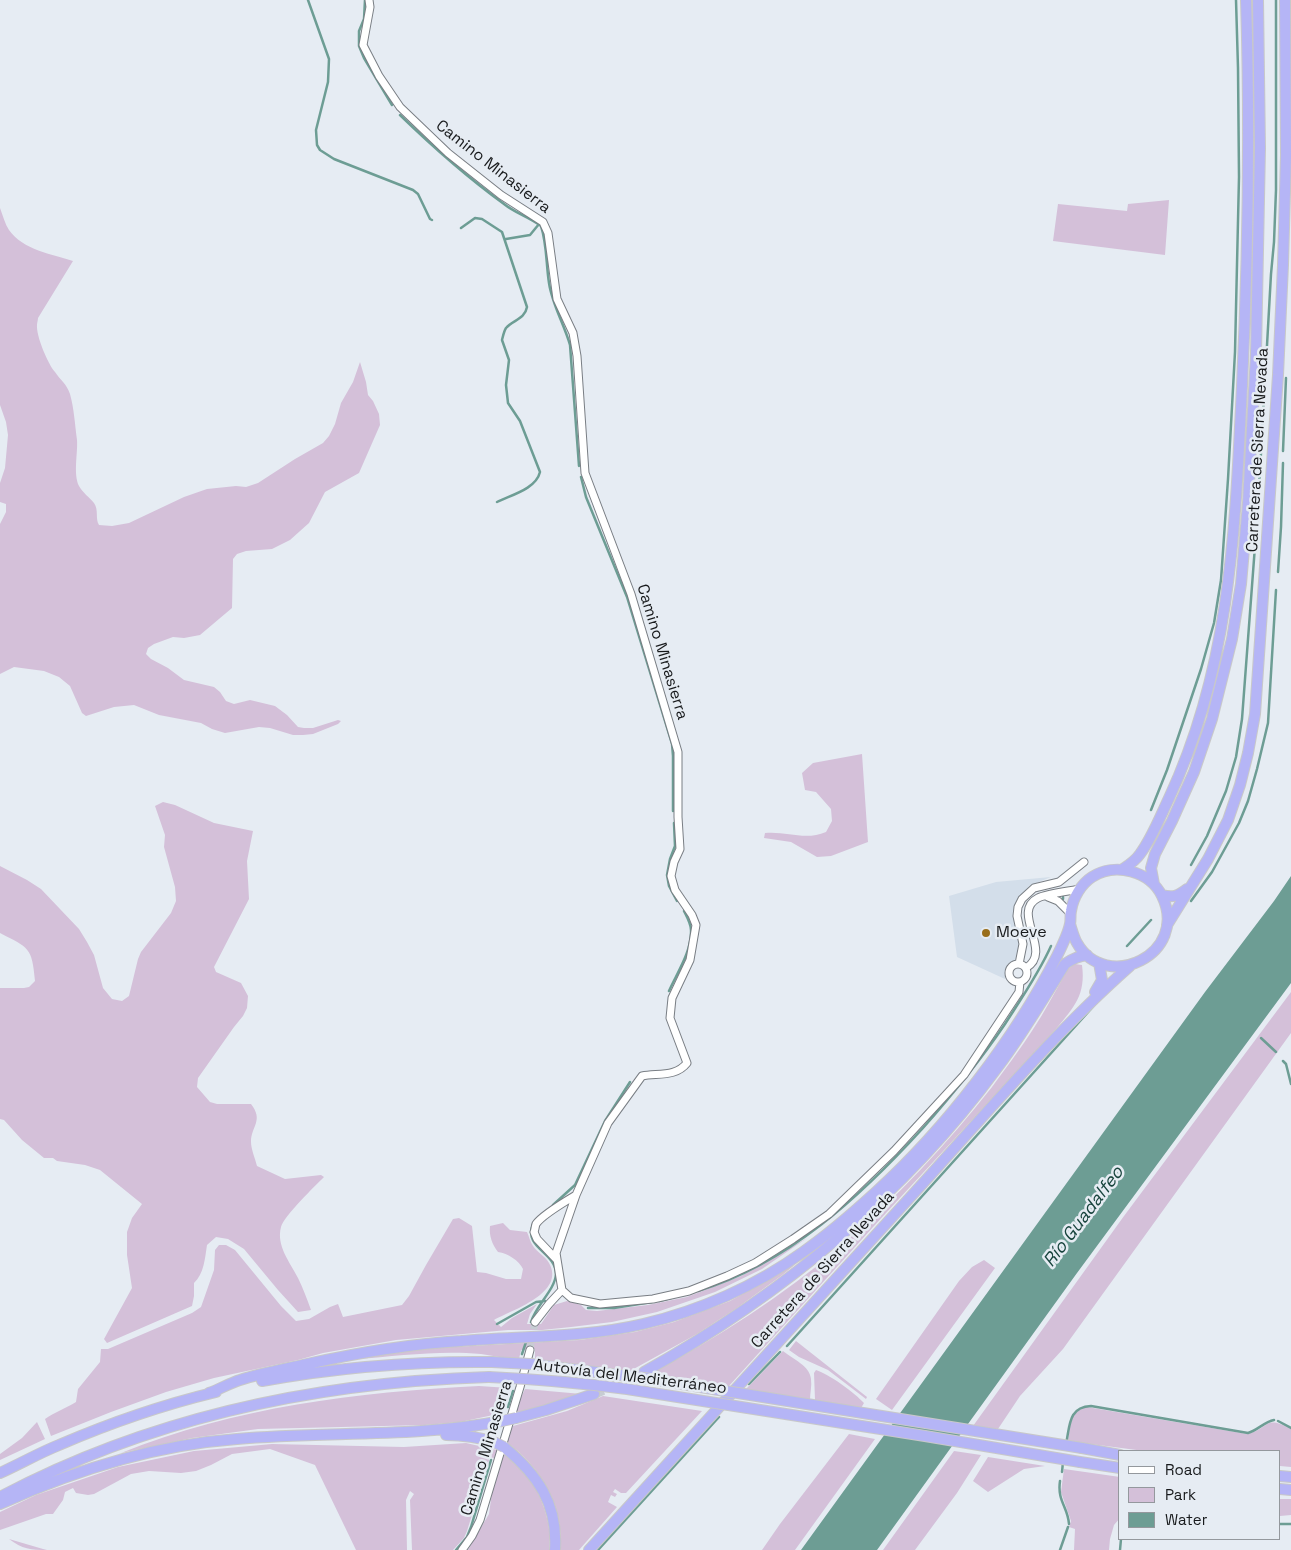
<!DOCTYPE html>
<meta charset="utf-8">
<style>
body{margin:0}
#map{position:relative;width:1291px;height:1550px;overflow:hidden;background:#e6ecf3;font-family:"Space Grotesk",sans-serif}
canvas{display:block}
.legend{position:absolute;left:1118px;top:1450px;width:162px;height:90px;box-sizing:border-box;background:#e6ecf3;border:1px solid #94989d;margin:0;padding:6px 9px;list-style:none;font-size:15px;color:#181a1c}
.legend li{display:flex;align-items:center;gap:10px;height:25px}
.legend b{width:25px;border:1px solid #94989d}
</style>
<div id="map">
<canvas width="1291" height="1550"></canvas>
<ul class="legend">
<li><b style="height:6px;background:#fff"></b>Road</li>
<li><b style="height:14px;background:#d4c0d9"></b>Park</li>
<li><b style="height:14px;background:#6d9d94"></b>Water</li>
</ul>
</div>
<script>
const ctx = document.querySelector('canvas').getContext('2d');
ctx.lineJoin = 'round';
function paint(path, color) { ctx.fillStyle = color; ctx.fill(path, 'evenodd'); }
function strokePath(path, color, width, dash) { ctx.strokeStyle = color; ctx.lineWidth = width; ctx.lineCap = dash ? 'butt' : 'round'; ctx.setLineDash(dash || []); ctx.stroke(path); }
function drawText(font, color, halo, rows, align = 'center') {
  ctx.font = font + ' "Space Grotesk",sans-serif'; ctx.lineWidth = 5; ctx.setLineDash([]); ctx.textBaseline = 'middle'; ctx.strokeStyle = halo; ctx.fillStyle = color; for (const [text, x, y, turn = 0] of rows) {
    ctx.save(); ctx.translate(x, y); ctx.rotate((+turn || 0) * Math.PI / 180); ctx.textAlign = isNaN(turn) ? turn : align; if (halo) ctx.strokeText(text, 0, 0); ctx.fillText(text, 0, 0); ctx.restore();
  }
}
const built = new Path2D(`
 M1051,877l-22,9 -14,20 6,39 -2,14 -12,6 -2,14 -48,-22 -8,-61 47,-14z`);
const green = new Path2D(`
 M1169,200l-4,55 -112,-14 5,-37 69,7 1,-7z
 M0,208c3,8 5,16 9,22 14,20 43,24 64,31l-35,57c0,2 -1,5 -1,7 -1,11 11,39 18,47 6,9 11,11 15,22 4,14 5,31 7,46 1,13 -4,34 2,46 4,7 10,11 15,17 5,7 1,16 5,22l13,1 17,-3 55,-26 23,-8 29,-3 10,1 12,-4 37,-24 28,-16 6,-7 6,-12 6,-21 12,-21 7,-20 6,20 2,13 5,6 6,13 1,11 -21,48 -34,19 -16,31 -19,17 -18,9 -26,2 -9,3 -4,5 -1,49 -32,27 -16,3 -11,-1 -19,7 -6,4 -2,6 5,5 17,9 16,12 30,7 6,5 6,9 8,3 16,-4 25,6 12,9 11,12 6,1h9l25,-8 3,1 -3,3 -25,10 -10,1h-10l-23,-7 -11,-1 -34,6 -13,-4 -11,-6 -42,-8 -25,-10 -20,2 -28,9 -4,-3 -12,-27 -11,-9 -15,-6 -30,-4 -14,7v-150l6,-12v-8l-6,-2v-19l5,-15 3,-33 -2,-13 -6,-17z
 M862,754l6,88 -37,14 -14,1 -26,-15 -27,-4 1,-5c22,-2 40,8 61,-1l6,-11 -1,-12 -15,-17 -11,-2 -3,-17 11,-10z
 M163,802l12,3 39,18 39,8 -6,30 2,38 -35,68 2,5 25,11 7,13 -1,12 -4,8 -9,11 -36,51 -1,9 13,15 7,2h34c13,17 0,22 0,38 0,7 4,16 6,24l28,13 36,-4 3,2c-9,9 -40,39 -43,50 -5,19 9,35 17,51 5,10 9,21 13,32l-13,2 -20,-22 -34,-41 -16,-10 -12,-2 -9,8c-2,13 -3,29 -13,38v13l-2,10 -85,37 -3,-4 28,-51 -5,-33v-23l5,-14 10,-14 -42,-34 -15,-5 -28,-4 -4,-3h-9l-22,-18 -18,-20 -4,-1v-131h24l5,-1 6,-6c-3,-34 -6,-33 -35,-48v-67l27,14 14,9 38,40 8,13 7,13 9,33 9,11 10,2 7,-5 9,-37 3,-7 30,-39 5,-12 -1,-14 -11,-40 1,-12 -10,-29z
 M1075,964l7,1c4,30 -8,42 -26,64l-182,197 -146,161 -78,-13c67,-36 133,-78 191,-128 55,-48 106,-102 151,-159 17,-23 35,-47 50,-72 9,-15 17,-31 26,-46z
 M1291,992v41l-228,316 -43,47 -22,33 -25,-3 151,-210z
 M459,1218l13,8 5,46 9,1 20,6h15l2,-10c-4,-8 -15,-16 -25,-17 -6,-8 -9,-16 -8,-26l13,-3 7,7 17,2c2,4 3,10 6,14 4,6 12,10 16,17 17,30 -37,47 -55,57l7,7 11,-9 25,-14 -7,10 -3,10h14l13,-19 13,-4 14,4 5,5 11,1 51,-6 39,-8 54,-21 66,-38 -45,31 -47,23 -58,20 -45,10 -41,5 -29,3h-34l-112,10 -73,13 -25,7 -84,18 -48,14 -55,20 -60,24 -6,-17c10,-7 21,-11 31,-17l2,-13 22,-27 1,-13h7l84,-36 9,-6 13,-37 1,-20 4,-5h7l9,5 46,56 15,15 13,-2 21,-12 8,-3 5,13 59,-12 7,-9 17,-31 27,-46z
 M984,1260l11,8 -103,142 -16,-11 83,-118 13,-14z
 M796,1264l-15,12 -44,32 -40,26 -67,37 -95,-11v-11l-14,1 -2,9c-13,-1 -26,-3 -38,-5 -41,-4 -84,2 -124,5l59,-10 164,-9 55,-8 39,-10 56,-21z
 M796,1341l71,56 -1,2 -38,-29 -29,-13 -10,-7z
 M783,1351c10,8 27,15 28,28 1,7 -1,14 -1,21l-64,-11z
 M816,1370c13,4 39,23 48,33l-3,5 -46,-8 -1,-27z
 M479,1386l30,2 -7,18 1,7 -43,9 -35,3 -167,4 -66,9 -71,15c114,-46 236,-61 358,-67z
 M525,1389l57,5 -69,21z
 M603,1396l99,15 -76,82h-5l-6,-4 -2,3 4,2 -2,3 -4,-2 -3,7 9,5 -38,43h-19c5,-42 -20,-85 -54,-108l7,-16 54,-15z
 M1087,1407l160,27c23,-5 16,-20 44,-5v38l-11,-1v-15h-136l-76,-10c3,-16 1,-29 19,-34z
 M37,1422l8,17 -45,21v-6l22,-16z
 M849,1434l26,5 -80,111h-33l18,-26z
 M466,1443l31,7 -3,8 -4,-1 -23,74 -3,7 -11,12h-41l-2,-50 4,-6 -4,-3 -4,9 1,50h-51l-41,-85 -45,-16 -38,5 -21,11 -15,6 -15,2 -32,-2 -18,3 -37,20 -6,1 -12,-2 -3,-5 -8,4 -2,8 -10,14h-7l-46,16v-18l36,-17 82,-28 76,-16 78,-7 132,3z
 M954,1451l27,4 -24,38 -42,57h-32z
 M502,1453c10,6 19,14 26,23 14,20 25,50 21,74h-81l21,-36 3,-22z
 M988,1457l57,9 -21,3 -36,23 -15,-11z
 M1064,1469l56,8v41l-6,7 -4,14 -1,11h-35l1,-21 -6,-2 2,-6 -10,-29z
 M1280,1499h11v16l-11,1z
 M9,1539l34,10 4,1c-16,0 -25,-1 -38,-11z`);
const water = new Path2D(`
 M1291,876v107l-214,290 -200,277h-76l404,-558 69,-91z`);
const stream = new Path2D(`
 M308,0l21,59 -1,23 -12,48 1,15 3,5 14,9 79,31 5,4 12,25 2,1
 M365,0l-1,19 -5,12v15l5,12 28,47
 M400,115c33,32 67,62 104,89 11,9 25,13 37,22 6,18 5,38 8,57 3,21 15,41 21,62l9,121
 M461,228l14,-10 7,1 20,13 25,75c-2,12 -14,13 -21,21 -2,3 -3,8 -4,12l7,20 -3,25 2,18 12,18 20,51c-4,17 -29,23 -43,30
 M506,239l24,-4 9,-11
 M1283,451l3,-73
 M581,477l5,20 41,100 45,147 1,12v55
 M1278,572l3,-45 2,-64
 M1151,810l16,-40 34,-101 13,-46 7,-43 7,-101 7,-127 4,-175 -1,-109 -2,-68
 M674,823l1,23 -5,13 -3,16 2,11 8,15
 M1191,865l16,-29 19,-45 10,-34 6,-38 16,-213 13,-232 3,-32 2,-52v-190
 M1063,899v-2
 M1191,901l21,-29 27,-49 9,-22 9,-32 11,-46 8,-133
 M1127,946l24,-26
 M669,991c8,-18 23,-40 22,-61 0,-6 -4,-13 -7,-19
 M1261,1038l15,14
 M1283,1061l3,3 5,20
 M553,1205l22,-20 30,-64 25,-39
 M698,1291c90,-27 163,-95 225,-163 29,-33 57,-67 82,-104 16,-25 34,-51 46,-78
 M659,1301l12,-3
 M588,1308h26l38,-6
 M531,1322c5,-17 24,-32 25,-48 0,-22 -33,-26 -23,-50
 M497,1324l39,-22 9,-1
 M787,1346l312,-346
 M522,1354l4,-12
 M749,1384l31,-32
 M508,1407l5,-16
 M1278,1421l13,7
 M1066,1444c4,-18 2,-37 25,-38l157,27c10,-3 16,-11 26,-13
 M1062,1472l1,-10
 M1060,1481c-3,20 8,26 9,43
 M1280,1524h11
 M456,1550l11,-13 4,-10 20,-67
 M598,1550l121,-133
 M1060,1550l8,-23
 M1120,1550l1,-11`);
const minorTunnel = new Path2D(`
 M530,1350l5,-28`);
const highwayTunnel = new Path2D(`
 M594,1394l43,-19`);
const minor = new Path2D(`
 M369,0l1,7 -7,38 16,31 21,31 48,46 53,42 42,27 5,11 9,66 16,34 4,23 8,117 46,121 47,158v65l2,32 -6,13 -3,14 4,14 17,25 4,10 -6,35 -18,38 -2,20 17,45c-11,14 -29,10 -45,13l-34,47 -32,72 -20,58 6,37
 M1048,897l10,4 12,12
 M1009 973a9 9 0 1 1 18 0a9 9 0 1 1-18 0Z
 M1019,964l4,-20 -6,-28 1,-9 4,-8 12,-11 25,-6 25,-20
 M1026,968c28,-16 -16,-56 12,-70 8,-4 32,-7 42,-9
 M557,1260l-20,-21 -3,-7c1,-2 1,-5 2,-8 6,-9 30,-23 40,-29
 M562,1290l9,8 29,6 53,-5 36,-8 38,-15 28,-13 38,-24 36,-25 65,-63 70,-76 55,-83 1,-10
 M535,1322l14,-18 13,-14
 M462,1550l10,-14 8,-16 40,-133 10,-37`);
const highway = new Path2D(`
 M1123,869c6,-4 13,-9 17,-15 12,-16 20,-37 29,-56 62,-133 66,-268 73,-412 6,-128 8,-258 4,-386
 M1154,884l-3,-16 4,-14 17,-33 22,-49 18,-53 20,-80 9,-55 7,-81 8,-150 4,-205 -2,-148
 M1162,895c11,3 16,1 25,-6
 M1167,925l41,-66 20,-39 12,-35 8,-32 7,-39 23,-339 5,-110 3,-110 -1,-155
 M1095,992l7,-12 -3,-17
 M644,1372c136,-76 260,-177 353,-304 25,-33 46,-69 68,-104 7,-5 13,-8 22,-9
 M262,1381c77,-14 152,-20 230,-19
 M209,1393c11,-4 21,-10 31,-13 22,-7 45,-11 67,-16 50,-11 102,-20 154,-23 61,-5 122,-3 182,-17 56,-13 113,-38 160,-72 26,-18 50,-39 73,-60 70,-64 138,-152 181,-236 5,-10 11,-22 13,-32 1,-4 0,-9 1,-13 2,-13 10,-27 21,-34 23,-15 58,-6 70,19 28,58 -56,98 -85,47 -3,-5 -5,-13 -7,-19
 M516,1418l30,-8 48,-16
 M446,1435c17,0 32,2 48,7
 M504,1447c34,28 54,57 51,103
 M1082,1448l38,7
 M1080,1462l40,6
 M0,1473c20,-9 39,-20 59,-28 51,-22 103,-40 157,-53
 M1280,1476l11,1
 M1280,1489l11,1
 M0,1497c151,-80 319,-115 489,-120
 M0,1504c75,-34 154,-59 237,-65 89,-8 178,-1 265,-18
 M589,1550c108,-120 217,-239 326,-358 70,-77 137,-157 215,-226`);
const highwayBridge = new Path2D(`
 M492,1362l39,2 113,14 438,70
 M489,1377c46,2 92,6 138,12l298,47 155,26
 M502,1421l14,-3
 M494,1442l10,5`);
const markers = [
 [986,933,5,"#996e1b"]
];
const streetNames = [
 ["Camino Minasierra",493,167,38],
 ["Carretera de Sierra Nevada",1258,450,-87],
 ["Camino Minasierra",662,652,73],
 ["Carretera de Sierra Nevada",823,1270,-48],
 ["Autovía del Mediterráneo",630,1377,7],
 ["Camino Minasierra",487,1448,-73]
];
const poiNames = [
 ["Moeve",996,933]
];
const waterNames = [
 ["Río Guadalfeo",1084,1217,-53]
];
paint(built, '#d3deea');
paint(green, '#d4c0d9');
paint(water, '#6d9d94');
strokePath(stream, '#6d9d94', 2.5);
strokePath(minorTunnel, '#c7ccd3', 7, [7, 3.5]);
strokePath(highwayTunnel, '#c7ccd3', 10, [10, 5]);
strokePath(minor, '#797e84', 9);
strokePath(highway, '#c8c8c9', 12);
strokePath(minor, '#fff', 7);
strokePath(highway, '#b5b5f6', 10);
strokePath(highwayBridge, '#c8c8c9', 12, []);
strokePath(highwayBridge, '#b5b5f6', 10);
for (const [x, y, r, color] of markers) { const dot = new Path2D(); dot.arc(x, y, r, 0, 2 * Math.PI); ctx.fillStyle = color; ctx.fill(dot); strokePath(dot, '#e6ecf3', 2); }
drawText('16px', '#181a1c', '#e6ecf3', streetNames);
drawText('16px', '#181a1c', '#e6ecf3', poiNames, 'left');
drawText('italic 18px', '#18443d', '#e6ecf3', waterNames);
</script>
